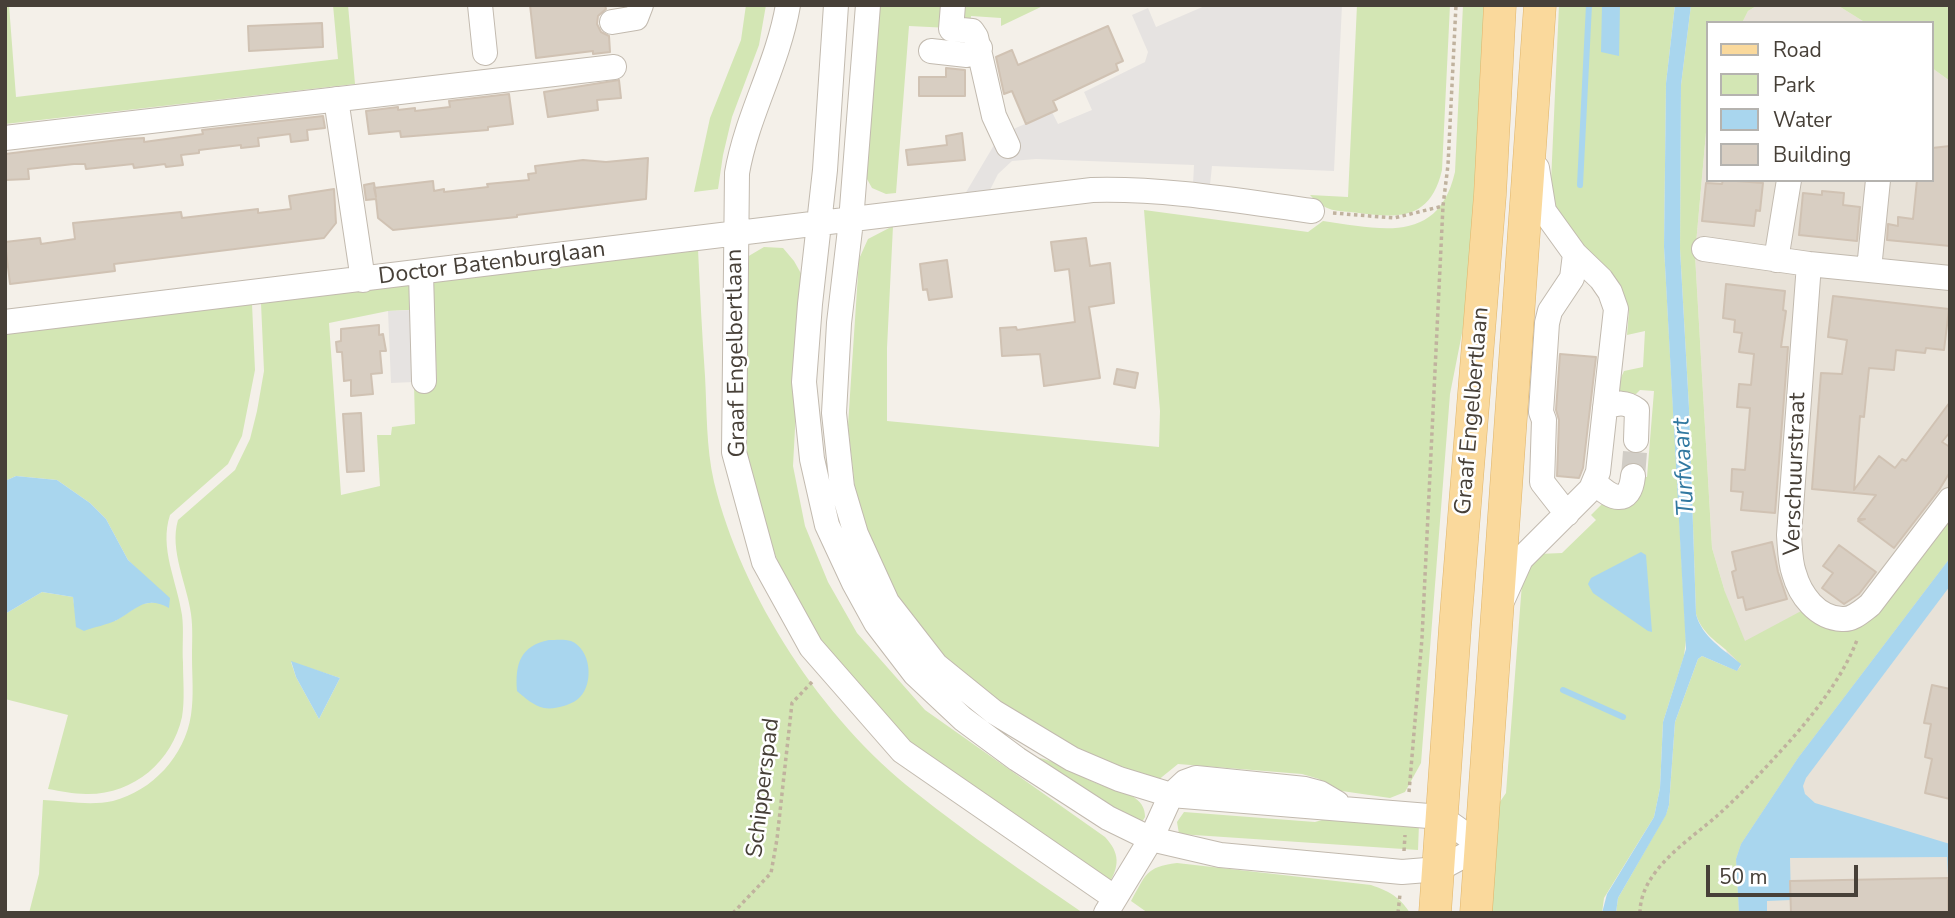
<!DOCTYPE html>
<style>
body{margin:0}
#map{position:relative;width:1955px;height:918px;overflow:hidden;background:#f4f0e9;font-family:"Nunito Sans",sans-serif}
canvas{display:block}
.frame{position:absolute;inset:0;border:7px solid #474038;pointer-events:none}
.legend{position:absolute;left:1706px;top:21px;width:228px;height:161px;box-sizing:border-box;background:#fff;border:2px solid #b5b3af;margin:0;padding:9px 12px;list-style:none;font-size:21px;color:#474038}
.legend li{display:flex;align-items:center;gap:14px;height:35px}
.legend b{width:35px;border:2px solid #b5b3af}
.scale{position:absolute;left:1706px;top:865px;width:152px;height:32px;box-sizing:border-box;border:4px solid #474038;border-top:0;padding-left:9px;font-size:21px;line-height:24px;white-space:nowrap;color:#474038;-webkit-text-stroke:5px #fff;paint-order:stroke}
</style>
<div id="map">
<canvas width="1955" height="918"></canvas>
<div class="frame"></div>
<ul class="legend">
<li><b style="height:9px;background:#fad99c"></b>Road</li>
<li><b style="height:19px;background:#d3e6b4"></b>Park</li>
<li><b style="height:19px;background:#a9d6ee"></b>Water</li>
<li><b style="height:19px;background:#d8cec2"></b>Building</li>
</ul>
<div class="scale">50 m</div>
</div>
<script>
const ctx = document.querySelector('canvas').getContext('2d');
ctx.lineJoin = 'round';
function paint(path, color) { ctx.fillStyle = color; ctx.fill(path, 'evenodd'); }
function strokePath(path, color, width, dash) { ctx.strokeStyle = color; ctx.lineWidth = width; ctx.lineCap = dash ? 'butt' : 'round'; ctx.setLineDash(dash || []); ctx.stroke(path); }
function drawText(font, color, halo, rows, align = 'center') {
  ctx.font = font + ' "Nunito Sans",sans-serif'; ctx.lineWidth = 5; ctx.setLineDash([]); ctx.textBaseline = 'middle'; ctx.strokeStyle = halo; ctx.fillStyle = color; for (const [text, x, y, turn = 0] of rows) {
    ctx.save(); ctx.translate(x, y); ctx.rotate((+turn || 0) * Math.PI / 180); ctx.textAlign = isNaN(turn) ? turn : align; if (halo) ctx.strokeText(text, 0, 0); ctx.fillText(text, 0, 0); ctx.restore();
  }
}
const residential = new Path2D(`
 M1758,5h79l29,18h-124l6,-12z
 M1932,68l18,13v832h-217l-8,-321 -13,-44 -17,-293 13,-145v70h224z`);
const green = new Path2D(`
 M5,5h4l7,92 322,-38 -5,-54h15l7,79 -350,40z
 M746,5h20l-7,40 -27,72 -9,38 -5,34 -24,3 16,-74 31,-78z
 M873,5h172l-44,21v-8l-30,-2 -1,13 -61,-3 -13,167 -10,1 -14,-6 -10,-18z
 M1357,5h93l-8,165c-11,48 -41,49 -83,43 -24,-3 -32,0 -49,-18l38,2z
 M1463,5h23l-19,303 -17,86 -29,369 -16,29 -15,6 -62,-9 -9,-10 -17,-5 -124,-10 -21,17 -80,-27 -75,-49 -70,-60 -44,-62 -31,-75 -9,-83 11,-166 9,-20 25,-13 -6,122v73l272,26 1,-36 -16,-201 164,22 15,-11c58,8 115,24 132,-49z
 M1559,5h116l-9,78 -2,164 22,393 -2,16 -21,66 -3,66 -6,29 -50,81 -2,15h-115l8,-104 11,-16 16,-210 9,-22 7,-7 24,-1 34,-33 -5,-5 13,-13 38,-25h5l7,-86 -14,-1 -4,4 -22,-1 10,-22 19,-4 2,-36 -18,4 2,-24 -48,-67 -29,-31 -1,-31z
 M1691,5h67l-10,6 -6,12h-34v87l-13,145 17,293 13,44 20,49 58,-31 27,16 120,-111v43l-152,200 -57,86 -5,15 3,54h-123l2,-15 48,-84 3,-9 6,-83 23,-63 4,-3 35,15 4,-5c-13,-20 -38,-27 -45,-52l-7,-206 -9,-159 1,-164z
 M1837,5h108l5,3v73l-18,-13v-45h-66z
 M764,247l19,1 11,13 9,16 -10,189 12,60 23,56 29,51 68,77 180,127c15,16 15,29 3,48l-211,-150 -58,-67 -32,-48 -25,-47 -22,-59 -11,-38 -6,-74 4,-145z
 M698,249c2,43 4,85 7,127 2,35 1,71 9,106 28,115 108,237 201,310 54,43 111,82 168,121h-1054l10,-39 4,-74c23,1 47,6 70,1 39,-10 72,-45 78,-86 3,-19 1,-39 1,-58 0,-14 1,-29 -1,-43 -4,-30 -22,-64 -13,-94l57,-50 15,-31 7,-28 7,-40 -3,-68zM434,309l-20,74 1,41 -23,3 -1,8h-14l3,51 -39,9 -12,-172 59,-12zM291,662l49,16 -21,41 -23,-42z
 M252,304l3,66 -13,66 -14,28 -58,51c-11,33 7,66 12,100 2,15 0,32 1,48 0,17 2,37 -1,54 -10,45 -49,78 -96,77 -13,0 -25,-3 -38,-5l20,-74 -63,-16v-85l37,-22 31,5 2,14 40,10 26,-17 16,-2 -13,-26 -16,-16 -22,-41 -16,-16 -33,-23 -41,-4 -11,5v-147z
 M1036,757c22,4 41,18 62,27 12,4 27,6 37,14 7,5 10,11 10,19l-3,5 -5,1z
 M1184,812l131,10 18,-5 86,7 -1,26 -239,-16 -2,-12z
 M1177,863l194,22c18,6 29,12 39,28h-262l-17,-12c15,-26 14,-34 46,-38z`);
const parking = new Path2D(`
 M1207,5h135l-8,166 -122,-5 -2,19h-17l1,-20 -158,-6 -24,2 -14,13 -9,18 -24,2 35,-59 52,-23 6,12 34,-14 -8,-18 61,-30 3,-10 -16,-37 16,-7 8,19z
 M434,309l3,72 -46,2 -3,-72z`);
const water = new Path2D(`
 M1602,5h18l-1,51 -18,-4z
 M1675,5h16l-10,80 -1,164 9,159 7,206c6,23 27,35 45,50l-4,7 -35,-15 -4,3 -23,63 -6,83 -3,10 -48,83 -2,15h-14l5,-19 47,-77 6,-29 3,-66 23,-73 -22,-402 2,-164z
 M16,476l41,4 33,23 16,16 22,41 42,38 -1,10c-24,-13 -32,1 -52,12 -10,5 -23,7 -33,11l-8,-4 -3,-30 -31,-5 -37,22v-133z
 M1641,552l5,3 6,77 -4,-1 -55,-38 -5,-9 3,-6z
 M1950,558v28l-144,192 -3,8 2,8 10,9 135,41v69l-3,-56 -157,1 1,42 -24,1v12h-28l-3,-54 5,-15 57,-86z
 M549,640c6,0 16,-1 22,1 20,8 23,42 9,56 -7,8 -26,13 -36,11 -10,-2 -19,-10 -27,-17 -2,-27 3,-45 32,-51z
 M291,661l49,17 -21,41 -23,-42z`);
const stream = new Path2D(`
 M1580,185l9,-180
 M1563,690l60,27`);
const building = new Path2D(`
 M530,5h75l1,4 -8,7 -1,8 4,8 8,4 1,16 -17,2v-3l-57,7z
 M322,23l1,24 -74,4 -1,-25z
 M1108,26l15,35 -7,3 2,6 -65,31 4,9 -31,14 -14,-33 -8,3 -8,-37 16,-7 6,15z
 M946,68l19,2v26h-46v-19h27z
 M619,80l2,18 -24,2 1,10 -50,7 -4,-25z
 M509,94l4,30 -25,3v3l-87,7 -1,-6 -31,3 -3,-23 32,-4v3l17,-2v3l35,-4 -1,-6z
 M323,116l2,12 -18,2 1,10 -17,2 -1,-8 -32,4 1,8 -18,2v-3l-42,5v3l-18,2 2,10 -17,2 -1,-3 -31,4 -1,-4 -47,5 -1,-5h-11l-46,5 1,10 -24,1v-26l122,-15 17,-1v4l59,-8 -1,-4z
 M962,133l3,27 -57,5 -2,-15 41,-5 -1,-9z
 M1950,146v100l-63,-6 1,-16 10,2v-9l15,2 4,-39h15v-32z
 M648,158l-2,41 -129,16v2l-124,13 -15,-12 -2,-19 -10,1 -2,-15 10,-2 2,14 -2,-9 59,-7 1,10 10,-2v3l44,-5 -1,-3 42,-4 -1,-6 8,-1 -1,-7 48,-6 23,2z
 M1723,180l40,3 -3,28 -4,-1 -2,16 -52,-5 4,-38 16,1z
 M334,189l2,34 -12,15 -210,26 1,7 -105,13 -5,-42 35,-4 1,6 34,-5 -2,-16 108,-11 1,6 76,-9v4l33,-4 -2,-13z
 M1822,191l22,2 -1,12 17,2 -3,34 -58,-6 4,-42 19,2z
 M1086,238l4,28 20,-3 4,40 -25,4 11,71 -56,8 -4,-32 -38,2 -2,-28 16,-1 1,3 58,-8 -6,-53 -14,2 -4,-29z
 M947,260l5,37 -23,3 -2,-11 -4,1 -3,-26z
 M1726,284l59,7 -2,19 3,1 -5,36h7l-13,166 -34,-3 2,-18 -12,-1 1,-22 13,1 5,-62 -13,-1 2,-23 12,1 3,-31 -15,-2 3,-19 -8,-1 1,-12 -12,-2z
 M1833,296l116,13 -5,41 -18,-2 -1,5 -29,-3 -2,20 -25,-2 -5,49 -4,-1 -6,74 25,-34 16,12 7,-9 4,2 44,-59v30l-8,10 8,5v25l-11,18 -45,58 -36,-27 7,-2h-7l18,-24 -64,-6 9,-116 21,1 5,-34 -19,-3z
 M379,325v10l4,-1 3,17h-6l2,22 -11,1 2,20 -22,2v-16l-7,1 -2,-29h-5l-1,-10 5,-1v-12z
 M1560,354l36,3 -13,111 -4,10 -22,-2 2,-56 -3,-10z
 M1117,369l21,4 -3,15 -21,-4z
 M361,413l3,58 -17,1 -4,-58z
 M1772,542l6,30 9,27 -41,11 -3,-13 -5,1 -6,-26 4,-2 -4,-18z
 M1839,545l37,27 -17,22 -15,10 -22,-16 11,-15 -10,-7z
 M1932,685l18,4v110l-25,-6 7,-34 -7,-2 6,-33 -7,-1z
 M1948,878v35h-157l-1,-32z`);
const minorTunnel = new Path2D(`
 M1633,476l3,-36`);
const path = new Path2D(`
 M1333,213l61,5 49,-12 5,-41 8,-160
 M1409,792l13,-154 21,-432
 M1404,851l1,-16
 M733,913l38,-40 6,-34 15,-136 21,-22
 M1398,913l2,-19
 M1640,913c0,-43 50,-73 78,-98 21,-19 41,-40 60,-61 29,-31 64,-74 79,-114`);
const minor = new Path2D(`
 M480,5l5,48
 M788,5c-10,59 -41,110 -51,168l-3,279 30,110 47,85 91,104 213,147
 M836,5l-11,165 -15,134 -6,78 8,77 15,66 27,58 22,40 39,51 48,45 54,40 91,59 43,21 69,16 182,17 37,-3 43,-23 -41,-29 -270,-22 -52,-16 -47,-20 -78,-47 -58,-47 -49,-63 -31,-68 -14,-47 -8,-74 5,-90 12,-102 17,-216
 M953,5l-2,24 21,2 4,6 18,79 14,30
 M612,22l24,-4 5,-13
 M931,51l36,4 13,-7
 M336,99l27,181
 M5,138l609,-71
 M1704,249l105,15 141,14
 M1776,260l13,-80
 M1809,264l-20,271c1,13 1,27 5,38 6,22 23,45 48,46 11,1 20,-8 28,-14l80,-105
 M1869,269l9,-89
 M421,273l3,108
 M5,322l1087,-132c74,-2 147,11 220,21
 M1605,407c13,-4 20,-6 32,3l-1,30
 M1595,482c15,17 35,25 38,-6
 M1567,514l-25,-32 2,-62 -3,-8 6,-89 3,-12 22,-33 3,-24
 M1503,599l18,-40 70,-70 7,-17 18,-163 -6,-17 -9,-13 -26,-25 -31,-43 -7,-43
 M1106,913l45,-74 20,-44 14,-13 11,-4 109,11 15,4 17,10`);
const major = new Path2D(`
 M1435,913l20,-285 35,-433 10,-190
 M1476,913l64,-908`);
const streetNames = [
 ["Doctor Batenburglaan",492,264,-7],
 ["Graaf Engelbertlaan",737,353,-91],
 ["Graaf Engelbertlaan",1473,411,-85],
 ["Verschuurstraat",1796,474,-88],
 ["Schipperspad",764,788,-83]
];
const waterNames = [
 ["Turfvaart",1685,467,-93]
];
paint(residential, '#e8e2d8');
paint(green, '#d3e6b4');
paint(parking, '#e6e3e1');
paint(water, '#a9d6ee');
strokePath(stream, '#a9d6ee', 6);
paint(building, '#d8cec2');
strokePath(building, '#d0c2b3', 2);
strokePath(minorTunnel, '#d1cdc6', 24, [24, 12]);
strokePath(minor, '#c2baaf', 26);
strokePath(major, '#dfb56c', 33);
strokePath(path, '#c0b29e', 3.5, [3.5, 3.5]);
strokePath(minor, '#fff', 24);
strokePath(major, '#fad99c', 32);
drawText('23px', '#474038', '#fff', streetNames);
drawText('italic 24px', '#3178a0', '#fff', waterNames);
</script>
